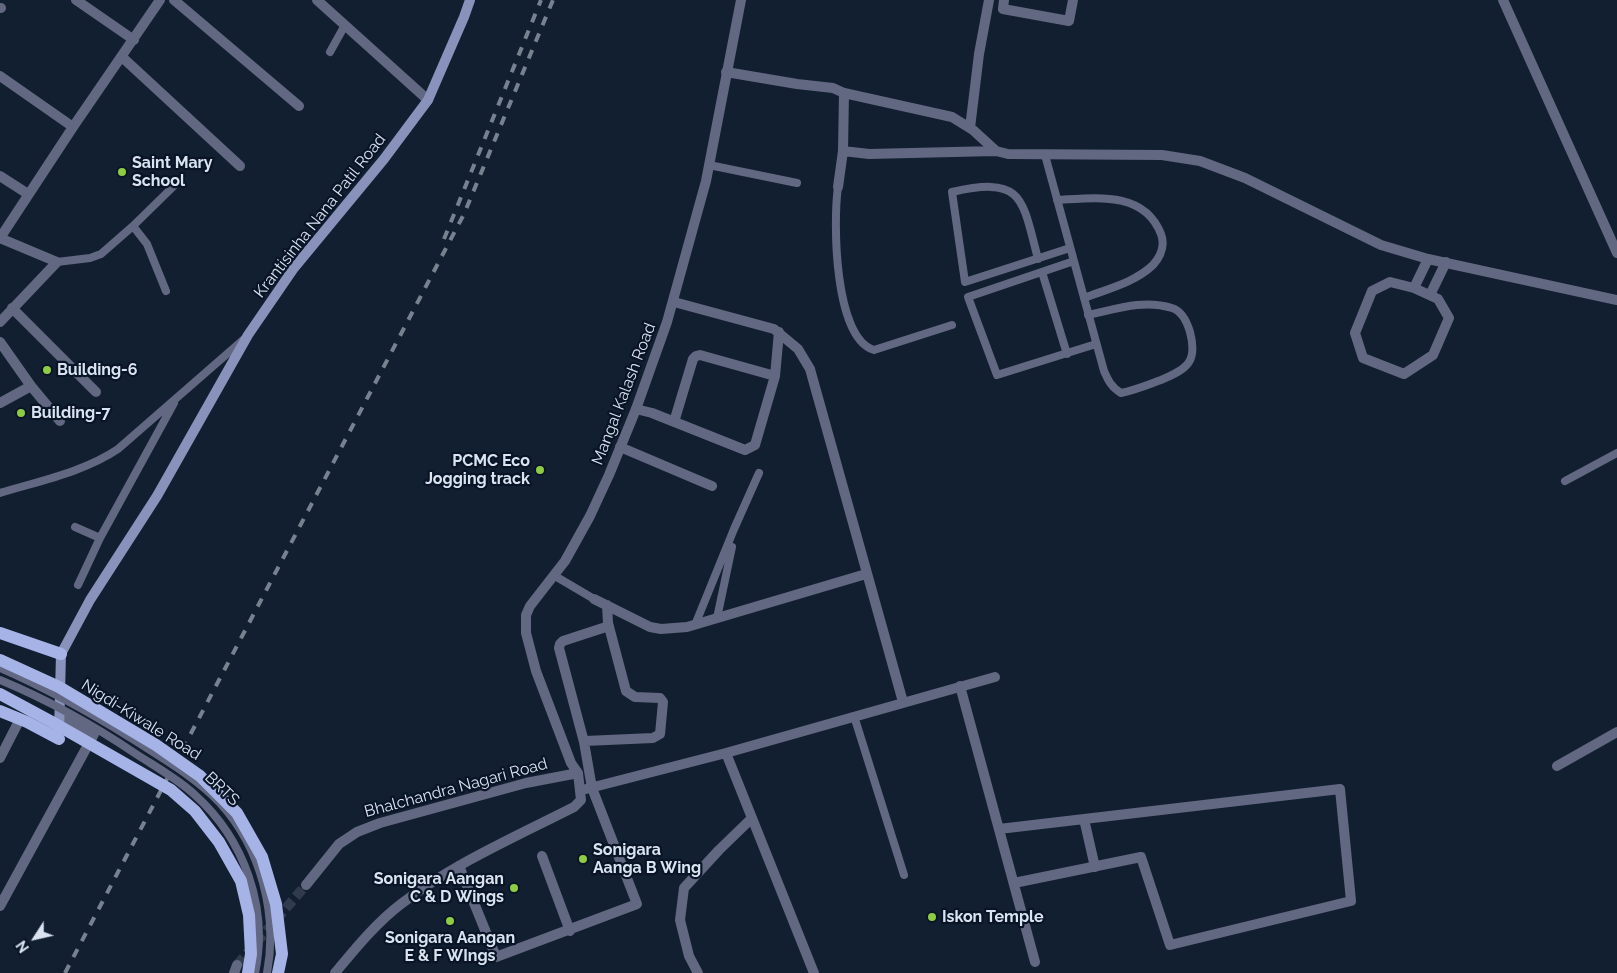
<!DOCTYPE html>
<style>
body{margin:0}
#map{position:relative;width:1617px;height:973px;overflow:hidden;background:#121f31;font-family:Raleway,sans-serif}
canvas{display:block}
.north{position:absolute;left:10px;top:913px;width:50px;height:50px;-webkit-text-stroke:4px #091527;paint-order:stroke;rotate:235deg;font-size:14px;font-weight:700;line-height:20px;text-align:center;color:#dae3f0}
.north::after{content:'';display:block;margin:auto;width:18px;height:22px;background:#dae3f0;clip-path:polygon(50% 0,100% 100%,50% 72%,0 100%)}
</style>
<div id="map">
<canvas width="1617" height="973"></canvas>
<div class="north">N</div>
</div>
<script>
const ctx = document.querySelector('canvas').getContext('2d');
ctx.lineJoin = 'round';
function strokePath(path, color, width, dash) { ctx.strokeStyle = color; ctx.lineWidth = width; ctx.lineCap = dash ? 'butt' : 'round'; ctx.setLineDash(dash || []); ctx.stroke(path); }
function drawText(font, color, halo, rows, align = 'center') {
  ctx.font = font + ' Raleway,sans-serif'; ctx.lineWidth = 4.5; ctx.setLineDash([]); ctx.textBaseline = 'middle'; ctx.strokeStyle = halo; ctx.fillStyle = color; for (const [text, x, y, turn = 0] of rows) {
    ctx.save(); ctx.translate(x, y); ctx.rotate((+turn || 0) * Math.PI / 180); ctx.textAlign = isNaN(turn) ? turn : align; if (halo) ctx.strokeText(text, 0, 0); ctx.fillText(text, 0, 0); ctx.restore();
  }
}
const tertiaryTunnel = new Path2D(`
 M237,965l69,-80`);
const service = new Path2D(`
 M330,52l15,-27
 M1045,155l59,216c4,9 7,16 17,22 14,-3 26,-8 40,-13 26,-11 37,-18 29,-48 -3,-10 -8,-21 -18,-24 -29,-9 -56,1 -84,7
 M709,165l88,18
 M838,187c-5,34 -4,151 36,163l78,-25
 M1057,200c37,-2 87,-10 104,34 4,11 0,22 -8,31 -19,18 -46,24 -69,33
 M133,226l14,18 19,47
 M1038,259c-16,-62 -15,-83 -86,-67l13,90 105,-34
 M1074,261l-106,36 29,78 99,-31
 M57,262l33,-4 11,-4 32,-28 48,-47
 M1042,272l25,82
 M1565,481l52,-28
 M0,493c39,-12 84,-21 118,-44l125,-109
 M75,527l25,11
 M555,576l39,23
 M78,585l22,-47 74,-135
 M717,618l15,-71
 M695,625l39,-96 25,-56
 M854,716l50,159`);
const minor = new Path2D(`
 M76,0l58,40
 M174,0l125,106
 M317,0l111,100
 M1004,0l-1,9 66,12 4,-21
 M1503,0l114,253
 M0,8h1
 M122,57l118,109
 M726,72l71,12 36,4 11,5 108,24 21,13 23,21 12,3 154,1 38,6 45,17 136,67 47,14 189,41
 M0,76l73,51
 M970,128l9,-74 10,-54
 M843,151l26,3 127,-3
 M0,176l28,18
 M838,187l5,-36 1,-58
 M0,238l73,-111 87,-127
 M0,238l57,24 -57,60
 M1414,288l-24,-6 -18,9 -17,42 8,25 41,16 29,-19 16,-37 -11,-19 -24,-11 14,-29
 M1430,295l16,-33
 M674,302l100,27 24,20 12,20 93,333
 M12,308l84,84
 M0,342l31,44 -31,17
 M31,386l29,35
 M636,409l16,4 93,37 10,-5 20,-69
 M674,422l19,-63 3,-3 4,-1 75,21 4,-44
 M620,447l92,39
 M594,599l56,28 11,2 26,-2 179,-53
 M960,686l75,276
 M584,742l-25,-94 1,-4 3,-3 46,-15
 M726,753l88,220
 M1557,766l60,-34
 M586,789l140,-36 269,-76
 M1084,819l11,48
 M999,829l341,-40 11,112 -181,44 -29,-88 -127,26
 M542,856l28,75
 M459,866l37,91 141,-53 -45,-116 -8,-46 1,-1 68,-3 7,-4 3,-32 -3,-4 -25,-1 -9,-6 -18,-68 -1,-18
 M0,906l94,-172 -33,-16
 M698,973l-9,-17 -9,-36 4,-32 35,-38 33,-32`);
const tertiary = new Path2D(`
 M0,758l20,-39
 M306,885l33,-41 18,-12 23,-9 146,-40 52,-10
 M234,973l3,-8
 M335,973c20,-24 41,-50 66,-69 52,-40 114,-67 173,-97l7,-7 -3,-27 -7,-10 -35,-92 -10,-38v-18l4,-9 35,-45 25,-45 19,-41 27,-66 31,-87 39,-141 35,-181`);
const secondary = new Path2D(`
 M59,733l2,-79 29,-54 67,-104 91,-161 46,-67 90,-109 44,-59 36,-83 6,-17`);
const primary = new Path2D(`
 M0,633l61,21
 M0,711l27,11 32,17`);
const rail = new Path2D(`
 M444,239l97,-239
 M65,973l399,-759 89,-214`);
const serviceBridge = new Path2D(`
 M0,668c46,20 89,44 131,70 29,19 65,39 89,65 41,45 58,111 47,170
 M0,680c48,20 93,45 136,74 20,13 42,25 59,41 49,44 74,113 60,178`);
const primaryBridge = new Path2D(`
 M0,660l59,27 97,58 44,31 37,37 25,44 14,47 6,50 -4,19
 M0,694l52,28 119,68 24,21 24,31 22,39 8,34 2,39 -3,19`);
const markers = [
 [122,172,5,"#8ecd43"],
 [47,370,5,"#8ecd43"],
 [21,413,5,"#8ecd43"],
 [540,470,5,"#8ecd43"],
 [583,859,5,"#8ecd43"],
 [514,888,5,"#8ecd43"],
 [932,917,5,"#8ecd43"],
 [450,921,5,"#8ecd43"]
];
const poiNames = [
 ["Saint Mary",132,163],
 ["School",132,181],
 ["Building-6",57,370],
 ["Building-7",31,413],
 ["PCMC Eco",530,461,"right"],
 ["Jogging track",530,479,"right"],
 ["Sonigara",593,850],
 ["Aanga B Wing",593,868],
 ["Sonigara Aangan",504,879,"right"],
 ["C & D Wings",504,897,"right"],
 ["Iskon Temple",942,917],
 ["Sonigara Aangan",450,938,"center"],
 ["E & F WIngs",450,956,"center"]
];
const streetNames = [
 ["Krantisinha Nana Patil Road",320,216,-52],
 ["Mangal Kalash Road",624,394,-69],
 ["Nigdi-Kiwale Road",141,720,32],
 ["Bhalchandra Nagari Road",456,788,-15],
 ["BRTS",222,789,44]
];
strokePath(tertiaryTunnel, '#303c4e', 10, [10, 5]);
strokePath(service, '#626881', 8);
strokePath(minor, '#626881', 10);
strokePath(tertiary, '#626881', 10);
strokePath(secondary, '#8892ba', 10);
strokePath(primary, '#a6b3e7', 12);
strokePath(rail, '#778291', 4, [9, 9]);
strokePath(serviceBridge, '#626881', 8);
strokePath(primaryBridge, '#a6b3e7', 12);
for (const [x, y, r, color] of markers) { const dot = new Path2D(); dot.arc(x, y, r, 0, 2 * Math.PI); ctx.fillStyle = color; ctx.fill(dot); strokePath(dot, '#091527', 2); }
drawText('bold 16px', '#dae3f0', '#091527', poiNames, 'left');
drawText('16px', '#dae3f0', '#091527', streetNames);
</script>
